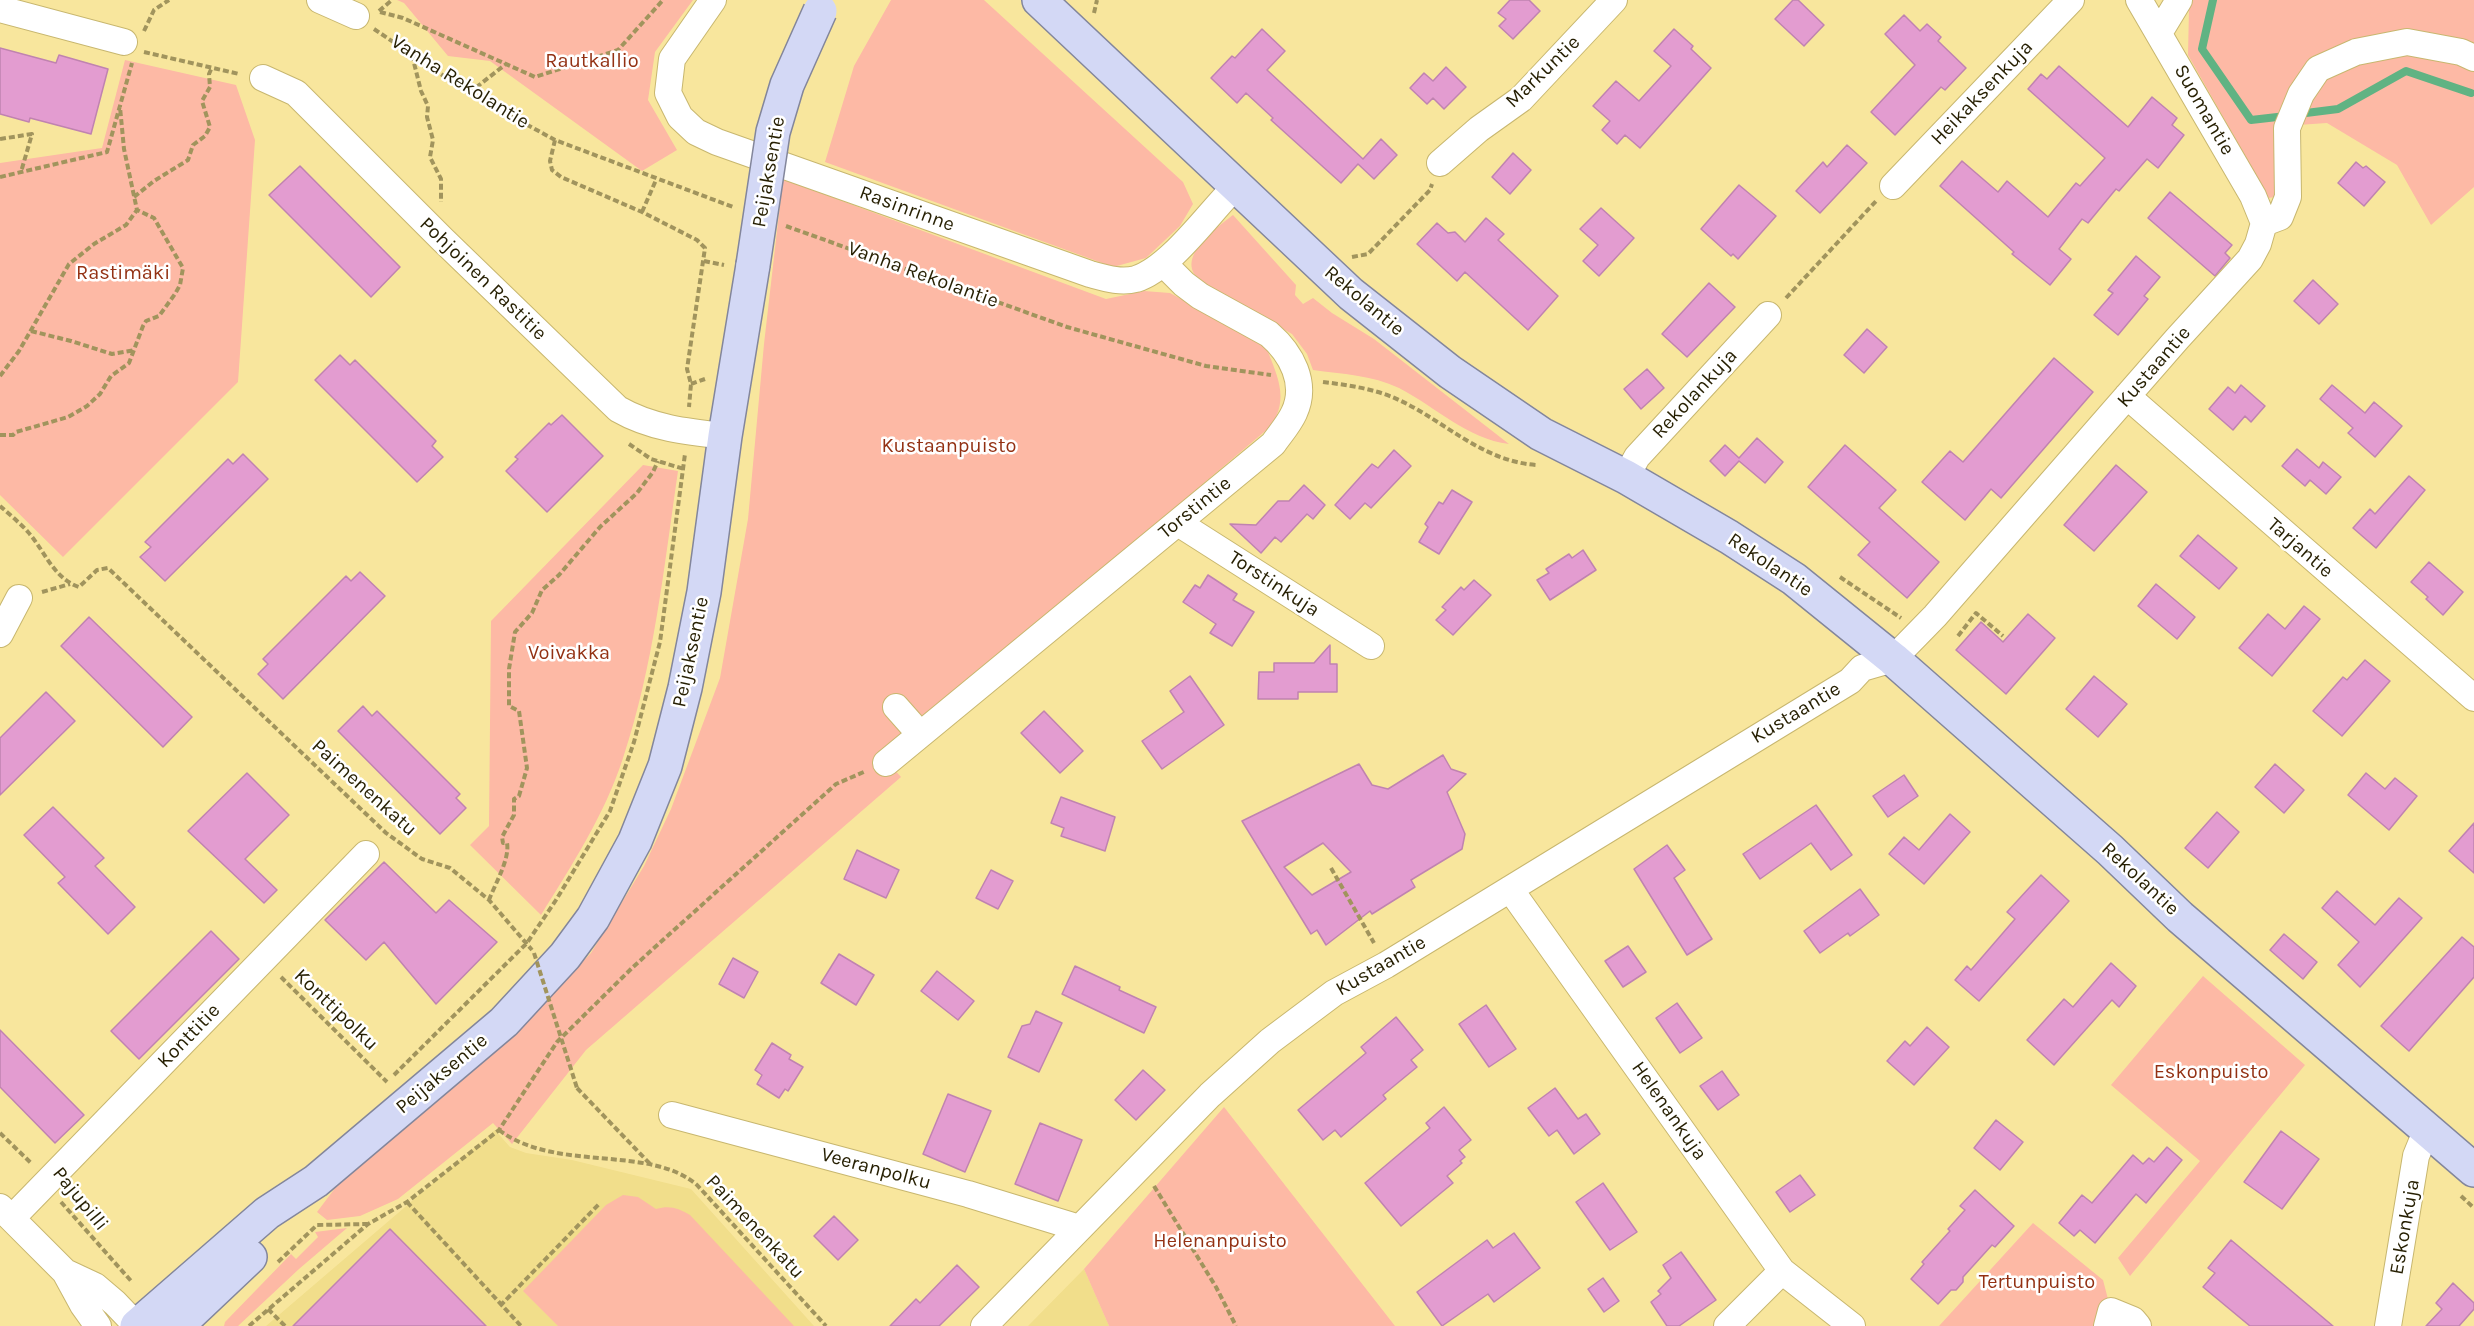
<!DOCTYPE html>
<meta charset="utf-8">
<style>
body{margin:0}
canvas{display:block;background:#f8e69d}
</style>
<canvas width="2474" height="1326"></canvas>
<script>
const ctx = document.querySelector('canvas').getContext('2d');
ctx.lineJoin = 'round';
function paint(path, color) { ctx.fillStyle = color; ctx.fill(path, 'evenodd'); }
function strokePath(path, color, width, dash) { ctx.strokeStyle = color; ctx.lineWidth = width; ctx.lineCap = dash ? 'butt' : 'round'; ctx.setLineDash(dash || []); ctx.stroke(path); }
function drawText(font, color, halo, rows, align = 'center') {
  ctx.font = font + ' Karla,sans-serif'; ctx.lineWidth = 5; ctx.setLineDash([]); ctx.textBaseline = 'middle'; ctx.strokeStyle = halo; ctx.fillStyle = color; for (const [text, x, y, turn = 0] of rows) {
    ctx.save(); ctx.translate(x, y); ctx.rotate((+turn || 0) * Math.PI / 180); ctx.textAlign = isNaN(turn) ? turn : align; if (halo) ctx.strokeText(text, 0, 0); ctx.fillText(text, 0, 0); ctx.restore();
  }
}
const built = new Path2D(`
 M495,1130l15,17 16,6 46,7 119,29 123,137h-548z
 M1084,1269l25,57h-81z`);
const green = new Path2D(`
 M397,0h296l-38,52 -7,48 29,50 -35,21 -152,-110 -42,-5 -44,-53z
 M891,0h93l199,182 10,22 -13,22 -34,32 -33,9 -288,-105 29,-96z
 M2193,0h281v187l-43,38 -34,-60 -70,-42 -44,3 -4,70 -10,2 -81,-143 1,-46z
 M125,60l111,25 19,55 -17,242 -175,175 -63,-62v-332l102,-15z
 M783,179l323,120 38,-8 26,2 95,51c11,30 26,54 5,83l-388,329 19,21 -315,273 -74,94 -19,-21 -95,76 -38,17 -33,4 -10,-8 28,-37 185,-159 61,-63 53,-87 27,-57 49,-131 28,-159 16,-175z
 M1233,215l63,70 -1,10 8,9 10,-6 19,15 42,26 135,105c-42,-5 -73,-37 -110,-56 -27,-13 -57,-14 -86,-18l-6,-16 -15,-20 -86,-49c-3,-3 -9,-6 -11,-10 -15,-22 24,-49 38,-60z
 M643,465l35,6c-14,96 -24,194 -55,287 -18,56 -51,107 -82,157l-71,-70 19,-19 2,-205z
 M2203,976l102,89 -175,211 -12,-18 82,-97 -89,-76z
 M1224,1107l171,219h-286l-25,-57z
 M623,1195l15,2 18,12c14,-4 22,-1 34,6l104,111h-236l-35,-35 83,-86z
 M2033,1223l70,57 6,23 -3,23h-167z
 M347,1228l-48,41 -61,57h-14l1,-4 66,-68 5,5 22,-22 -3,-5z`);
const stream = new Path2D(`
 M2213,0l-11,49 49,71 35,-4
 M2298,114l40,-5 68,-38 65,22`);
const building = new Path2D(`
 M1510,0h19l11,11 -27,28 -14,-13 7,-7 -8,-6z
 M1793,0h5l26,25 -20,21 -29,-27z
 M1904,15l16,16 7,-7 14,13 -3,4 28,27 -21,22 -4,-3 -46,48 -24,-23 44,-47 -30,-31z
 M1262,29l23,22 -18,19 96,89 18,-20 16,16 -23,24 -16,-15 -17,19 -70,-63 2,-2 -27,-25 -9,10 -26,-25 21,-22 3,2z
 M1674,29l19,17 -2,3 20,19 -71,80 -15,-13 -8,9 -15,-14 8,-9 -17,-15 23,-25 23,20 32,-35 -17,-15z
 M0,48l56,15 3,-8 49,14 -17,65 -61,-16 -1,4 -29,-8z
 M2059,66l69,61 24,-30 25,21 -5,7 12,10 -26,33 -11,-9 -28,32 -3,-2 -28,34 -6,-4 -23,30 12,10 -21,26 -38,-31 2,-2 -74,-66 22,-25 36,31 9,-11 41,36 28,-34 4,3 25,-28 -77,-69 13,-15 6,5z
 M1446,67l20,20 -22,22 -11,-11 -6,6 -17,-16 14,-15 9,8z
 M1847,145l20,18 -47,50 -24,-22 27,-29 4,5z
 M1513,153l18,17 -21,24 -18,-17z
 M2356,162l7,6 3,-2 19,16 -21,24 -26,-23z
 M300,166l100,101 -29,30 -102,-102z
 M1739,185l37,31 -38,43 -5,-5 -2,2 -30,-27z
 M2170,192l62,53 -7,8 5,5 -15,18 -67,-58z
 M1601,208l33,30 -35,38 -16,-15 15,-16 -18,-16z
 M1486,218l18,16 -6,6 60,56 -30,34 -63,-58 -8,9 -40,-37 20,-21 11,10 7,-1 10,10z
 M2136,256l24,21 -16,19 4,3 -30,36 -24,-20 19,-22 -5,-3z
 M2313,280l25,24 -19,20 -25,-23z
 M1709,283l26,24 -48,50 -25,-23z
 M1867,329l20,18 -23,26 -20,-18z
 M340,355l10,10 5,-5 81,81 -4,5 11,11 -26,25 -102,-102z
 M2054,358l39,34 -92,106 -10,-9 -26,31 -43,-38 28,-31 13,11z
 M1647,369l17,19 -23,21 -17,-20z
 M2241,385l24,21 -14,16 -6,-6 -12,14 -24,-21 19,-22 7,6z
 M2332,385l33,28 9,-11 28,24 -27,31 -27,-24 5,-5 -33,-29z
 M562,415l41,41 -56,56 -41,-41 12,-12 -3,-2 34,-34 2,2z
 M1757,438l26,24 -18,21 -26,-22 -14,15 -15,-15 15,-16 14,13z
 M1845,445l51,45 -17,18 60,54 -32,36 -49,-43 12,-13 -62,-55z
 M2297,449l22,19 4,-6 18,15 -15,17 -16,-14 -5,6 -23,-20z
 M1394,450l17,16 -40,42 -6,-5 -15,16 -15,-14 37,-41 6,4z
 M243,454l25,25 -103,102 -25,-24 11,-10 -6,-5 83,-83 5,5z
 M2116,465l31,27 -53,59 -30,-26z
 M2409,476l16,14 -49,58 -23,-20 17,-19 5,5z
 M1304,485l21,20 -12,14 -6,-5 -26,28 -6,-5 -14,16 -31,-29 26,1 22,-24h11z
 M1452,490l20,12 -33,52 -20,-12 9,-15 -3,-3 14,-22 4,2z
 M2198,535l39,33 -18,21 -39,-33z
 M1583,550l13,20 -46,30 -13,-20 12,-7 -3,-4 23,-15 3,4z
 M2429,562l34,30 -20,23 -17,-16 2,-2 -17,-15z
 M360,572l25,24 -102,103 -25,-25 10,-10 -5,-5 83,-83 5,5z
 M1208,575l29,19 -4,6 21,12 -22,34 -22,-13 6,-9 -33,-22 12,-17 5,3z
 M1474,580l17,15 -38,40 -17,-15 10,-10 -4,-3 19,-20 3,3z
 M2156,584l39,33 -18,22 -39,-33z
 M2304,606l16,13 -48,57 -33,-28 29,-34 17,15z
 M2028,614l27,24 -49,56 -50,-44 25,-28 22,20z
 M89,617l103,100 -29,30 -102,-101z
 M1330,645v19h7v28h-39v7h-40l1,-27h15v-9h40z
 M2365,660l25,21 -48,55 -29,-25 30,-34 4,3z
 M1190,676l34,49 -62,44 -20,-28 42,-29 -14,-21z
 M2094,676l33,28 -29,33 -32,-28z
 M46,692l29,29 -75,74v-57z
 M363,706l9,10 5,-5 83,83 -4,4 10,10 -26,26 -102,-103z
 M1044,711l39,40 -23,22 -39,-40z
 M1443,755l8,14 15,5 -19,18 18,42 -3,15 -51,31 4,7 -43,27 -2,-3 -44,34 -9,-15 -6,4 -69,-113 117,-57 13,21 16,4zM1323,843l28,29 -39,23 -28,-28z
 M2275,764l29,26 -20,23 -29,-26z
 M247,773l42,42 -44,44 32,31 -13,13 -76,-72z
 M2366,773l19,16 10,-11 22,18 -28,34 -41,-35z
 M1904,775l14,21 -30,21 -15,-21z
 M1061,797l54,20 -10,34 -44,-15 3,-8 -13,-5z
 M1816,805l36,50 -21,15 -20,-27 -51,36 -17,-25z
 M53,807l51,51 -9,8 40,41 -27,27 -50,-51 7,-6 -41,-42z
 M2217,812l22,20 -31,36 -23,-20z
 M1950,814l20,18 -46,52 -35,-30 15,-17 15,13z
 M2474,823v50l-25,-22z
 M1667,845l18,25 -11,8 38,61 -25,16 -53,-86z
 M857,850l42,20 -13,28 -42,-19z
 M384,862l52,51 13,-13 48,42 -61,62 -52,-62 -18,18 -41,-40z
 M991,870l22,11 -15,28 -22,-11z
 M2041,875l28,26 -90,100 -24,-21 12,-14 4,4 44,-51 -8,-7z
 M1860,889l19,26 -29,21 -2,-3 -28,20 -16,-22z
 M2337,891l38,34 24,-27 23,20 -62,69 -22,-22 21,-23 -37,-34z
 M211,931l28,28 -100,100 -28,-28z
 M2284,934l33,28 -14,17 -33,-29z
 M2462,937l12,10v30l-65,74 -28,-25z
 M1628,946l18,26 -23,15 -18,-26z
 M839,954l35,21 -18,30 -35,-22z
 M733,958l25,14 -14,26 -25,-14z
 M2111,963l25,23 -17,21 -7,-7 -58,65 -27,-25 37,-41 9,8z
 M1075,966l45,21 -1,3 37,17 -12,26 -82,-39z
 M937,971l37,30 -16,19 -37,-29z
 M1677,1003l25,35 -22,15 -24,-35z
 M1486,1005l30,44 -27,18 -30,-43z
 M1036,1011l26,12 -23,49 -31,-15 14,-31 8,-2z
 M1396,1017l27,33 -12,10 6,7 -34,28 3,4 -45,38 -6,-7 -12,10 -25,-30 68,-57 -5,-6z
 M1927,1027l22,20 -35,38 -27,-24 18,-20 5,5z
 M0,1030l84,85 -29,28 -55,-56z
 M772,1043l19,12 -2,4 14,8 -15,24 -3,-2 -6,9 -22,-14 5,-9 -7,-5z
 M1143,1070l22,20 -29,30 -21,-20z
 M1722,1071l17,24 -21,15 -18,-24z
 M1555,1088l23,31 8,-5 14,20 -26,20 -17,-24 -8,6 -21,-28z
 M948,1094l43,17 -26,61 -42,-18z
 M1444,1107l27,33 -12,10 6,7 -5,4 2,2 -15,13 6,7 -52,43 -36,-43 65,-55 -4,-5z
 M1996,1120l27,22 -23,28 -26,-22z
 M1040,1123l42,17 -24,61 -43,-17z
 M2281,1131l38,28 -37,50 -38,-27z
 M2167,1147l15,13 -36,43 -10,-9 -41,49 -15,-13 -6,6 -15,-13 23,-28 10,8 41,-48 10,9 6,-6 5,4z
 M1800,1175l15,20 -25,17 -14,-20z
 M1603,1183l34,49 -27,18 -34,-48z
 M1975,1190l39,36 -19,21 -3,-2 -29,32v5l-7,8h-5l-13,14 -27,-25 13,-15 -2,-2 28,-31 -2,-2 17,-19 -5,-4z
 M834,1216l24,24 -20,20 -24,-24z
 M390,1229l96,97h-193z
 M1514,1233l26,35 -46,34 -6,-8 -46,32 -25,-34 70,-52 6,8z
 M2231,1240l102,86h-83l-47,-39 12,-14 -7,-5z
 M1681,1252l35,48 -37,26h-12l-16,-24 10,-8 -3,-3 13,-13 -8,-13z
 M957,1265l22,22 -40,39h-49l26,-27 4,4z
 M1603,1278l16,23 -15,11 -16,-23z
 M2453,1283l21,20v6l-15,17h-33l16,-17 -6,-6z`);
const path = new Path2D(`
 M379,11l13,-11
 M380,12l23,6 132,59 83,-27 45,-50
 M1094,13l3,-13
 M374,29l95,64 86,47 178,67
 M144,31l10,-21 15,-10
 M144,52l95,22
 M412,55l9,36 7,15 -1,11 6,23 -3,17 11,22v23
 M469,93l37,-29
 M0,139l32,-5 -11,38
 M555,140l-5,21 2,9 9,7 81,35 55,28 8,8 -18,121 4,15 -2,23
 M0,177l107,-25 25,-89
 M134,197l20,-16 34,-21 5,-15 12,-9 5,-9 -8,-26 8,-14 -1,-13 3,-7
 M642,212l14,-32
 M786,226l281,101 139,39 65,9
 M1352,257l16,-3 62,-64 2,-6
 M704,261l20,4
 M1786,298l91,-98
 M31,331l40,10 41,13 23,-4
 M0,376l19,-25 50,-87 25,-20 32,-19 11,-15 -13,-61 -4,-42
 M1323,382c25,3 53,7 76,18 47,22 83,61 137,65
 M691,384l14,-5
 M0,435h13l3,-3 52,-15 19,-11 13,-12 11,-18 18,-13 14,-37 3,-5 13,-5 16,-22 5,-9 3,-17 -29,-50 -17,-8
 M629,444l22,15 33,10
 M0,506c9,8 20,17 28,26 17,19 25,46 51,55l18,-17 11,-2 278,265 36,26 28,9 39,32 43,50
 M1840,577l61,41
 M42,592l28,-8
 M1958,636l18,-23 27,23
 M1331,868l43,75
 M489,900c6,-16 21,-41 18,-57h-4l-1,-6 12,-22v-16l5,-3 8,-28 -8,-57 -10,-5v-37l6,-37 17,-19 10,-23 17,-15 41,-48 37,-34 16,-21 5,-11
 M281,977l106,105
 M394,1075l133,-132 29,-43 54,-89 24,-69 26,-100 25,-188
 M577,1088l74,77
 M499,1130c57,43 150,14 198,55l129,141
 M0,1133l31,30
 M1154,1186l62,101 20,39
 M2461,1196l13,12
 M61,1202l71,80
 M407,1202l114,124
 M278,1262l39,-37 50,-1
 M500,1306l99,-102
 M268,1309l17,17
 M249,1326l119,-102 39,-22 92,-72 58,-88 76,-75 203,-183 30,-13`);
const minor = new Path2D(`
 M320,0l36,16
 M713,0l-41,59 -4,34 12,24 16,15 21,10 373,132c15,4 30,9 46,5 35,-11 74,-68 101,-94
 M2139,0l114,196 11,27
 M0,9l124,33
 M2159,33l20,-33
 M263,78l33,15 146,146 176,170c33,19 69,23 107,27
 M1440,163l39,-34 42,-30 93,-99
 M1893,186l178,-186
 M2264,223l16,-6 8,-20 -1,-69 14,-34 17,-25 38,-17 51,-10 54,10 13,6
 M2127,396l347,302
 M1626,477l11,-20 131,-142
 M1178,523l193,123
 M0,634l19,-36
 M896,707l23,26
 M886,763l387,-319c7,-10 16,-20 21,-31 14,-30 -3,-60 -25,-79l-69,-38 -16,-12 -20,-20
 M1510,889l272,382 -55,55
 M672,1115l296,79 111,34
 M0,1207l65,65 18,33 15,21
 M12,1218l354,-364
 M1782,1271l70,55
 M65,1272l30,14 20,17 22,23
 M984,1326l226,-231 60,-54 64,-48 52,-28 464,-284 12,-13 31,-9 42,-43 242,-277 73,-80 8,-15 6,-21
 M2107,1326l4,-15 22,9 5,6
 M2388,1326l28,-170 11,-27`);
const major = new Path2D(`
 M1039,0l312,294 99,78 91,62 85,43 103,60 65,42 99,80 217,191 70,67 294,253
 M137,1326l130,-113 49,-32 188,-159 61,-66 28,-38 42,-77 30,-75 20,-78 19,-96 21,-156 28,-171
 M177,1326l73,-69`);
const pathBridge = new Path2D(`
 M534,953l43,135`);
const majorBridge = new Path2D(`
 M753,265l20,-133 14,-47 33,-74`);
const parkNames = [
 ["Rautkallio",592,61],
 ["Rastimäki",123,273],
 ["Kustaanpuisto",949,446],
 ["Voivakka",569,653],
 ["Eskonpuisto",2211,1072],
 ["Helenanpuisto",1220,1241],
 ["Tertunpuisto",2037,1282]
];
const streetNames = [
 ["Markuntie",1543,72,-44],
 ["Vanha Rekolantie",460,82,32],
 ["Heikaksenkuja",1982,93,-46],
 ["Suomantie",2204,110,60],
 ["Peijaksentie",769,172,-80],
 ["Rasinrinne",907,209,20],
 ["Vanha Rekolantie",923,275,20],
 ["Pohjoinen Rastitie",483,279,44],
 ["Rekolantie",1364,301,40],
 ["Kustaantie",2154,367,-49],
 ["Rekolankuja",1695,394,-47],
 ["Torstintie",1195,508,-39],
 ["Tarjantie",2300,548,41],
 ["Rekolantie",1770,565,34],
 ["Torstinkuja",1274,584,33],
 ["Peijaksentie",691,652,-78],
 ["Kustaantie",1796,713,-31],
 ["Paimenenkatu",364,788,42],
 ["Rekolantie",2140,879,43],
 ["Kustaantie",1381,966,-30],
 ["Konttipolku",336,1010,44],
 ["Konttitie",189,1036,-46],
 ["Peijaksentie",442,1074,-40],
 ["Helenankuja",1669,1111,55],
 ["Veeranpolku",876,1169,15],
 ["Pajupilli",80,1199,51],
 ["Paimenenkatu",755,1227,47],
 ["Eskonkuja",2405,1227,-80]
];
paint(built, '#f1de8b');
paint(green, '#fdb9a5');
strokePath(stream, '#60b383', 8);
paint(building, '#e39cd0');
strokePath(building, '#c083b0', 1.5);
strokePath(minor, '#c8b76f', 28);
strokePath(major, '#83869b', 36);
strokePath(path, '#a1945d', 4, [6, 3]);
strokePath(minor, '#fff', 26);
strokePath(major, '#d3d8f5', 33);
strokePath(majorBridge, '#83869b', 36, []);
strokePath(pathBridge, '#a1945d', 4, [6, 3]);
strokePath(majorBridge, '#d3d8f5', 33);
drawText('20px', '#933113', '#fff', parkNames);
drawText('20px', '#261f02', '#fff', streetNames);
</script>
